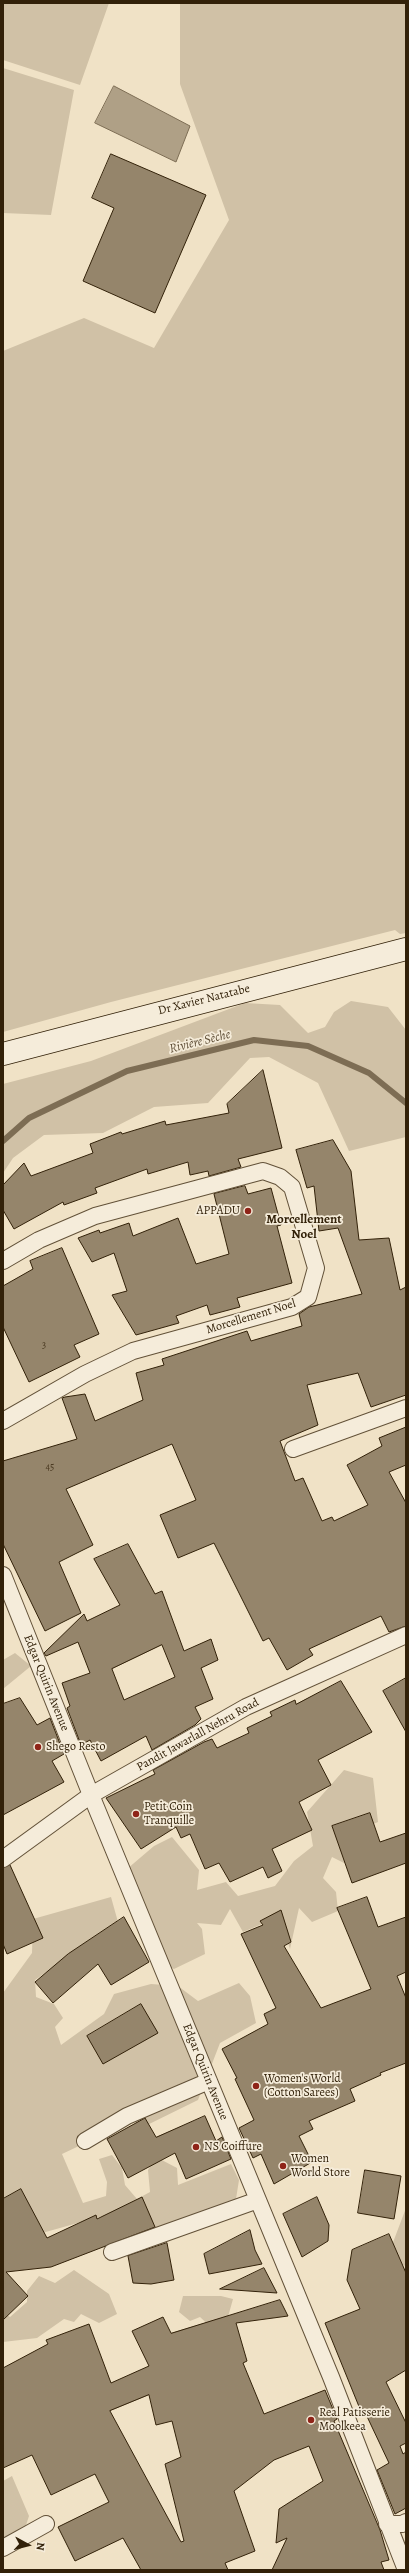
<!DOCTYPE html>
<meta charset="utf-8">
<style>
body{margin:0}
#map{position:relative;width:409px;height:2573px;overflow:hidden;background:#f0e2c6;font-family:Alegreya,serif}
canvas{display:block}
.frame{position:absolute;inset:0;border:4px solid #322109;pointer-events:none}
.north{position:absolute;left:8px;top:2525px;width:40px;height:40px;-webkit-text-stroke:3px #f5ecda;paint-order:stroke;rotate:97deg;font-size:11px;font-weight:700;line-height:16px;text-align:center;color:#322109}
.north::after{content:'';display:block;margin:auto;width:14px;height:18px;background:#322109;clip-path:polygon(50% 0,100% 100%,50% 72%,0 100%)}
</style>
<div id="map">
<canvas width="409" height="2573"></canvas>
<div class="frame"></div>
<div class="north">N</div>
</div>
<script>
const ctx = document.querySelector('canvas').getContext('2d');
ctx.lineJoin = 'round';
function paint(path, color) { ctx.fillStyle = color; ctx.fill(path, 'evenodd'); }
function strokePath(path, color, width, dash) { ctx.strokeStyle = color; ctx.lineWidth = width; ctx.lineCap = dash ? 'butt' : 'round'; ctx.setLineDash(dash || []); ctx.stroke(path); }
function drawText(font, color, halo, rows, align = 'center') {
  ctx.font = font + ' Alegreya,serif'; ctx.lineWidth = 3.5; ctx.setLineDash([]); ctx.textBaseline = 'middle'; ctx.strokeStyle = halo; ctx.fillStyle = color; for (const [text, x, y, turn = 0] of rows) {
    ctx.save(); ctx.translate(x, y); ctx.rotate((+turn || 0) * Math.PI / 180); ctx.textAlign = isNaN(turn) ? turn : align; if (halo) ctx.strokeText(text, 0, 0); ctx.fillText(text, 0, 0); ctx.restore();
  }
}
const green = new Path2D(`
 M3,3h106l-29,82 -77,-25z
 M180,3h226v930l-6,1 -5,-4 -284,72 -108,30v-681l81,-33 70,30 75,-128 -49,-136z
 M3,68l71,22 -23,125 -48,-2z
 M351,1001l37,6 18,23v107l-57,14 -31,-68 -49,-26 -19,1 -42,45 -54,4 -51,26 -59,2 -31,23 -10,15v-89l88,-23 154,-58 35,2 28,28 17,-6 9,-15z
 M15,1653l16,13 -28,23v-29z
 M344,1770l29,8 5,44 -30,13 2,31 -18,-9 -9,21 13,14 2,19 -26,11 -13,-14 -9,41 -11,-32 -36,15 -13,-23 -9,16 -24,-2 5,6 3,25 -31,15 -21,-11 -26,-89 27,-23 18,-9 27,33 -2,20 29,-8 12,14 37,-10 19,-25 19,-15 -6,-34z
 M111,1897l7,25 -83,58 1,17 18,7 9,14 -8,9 6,18 43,-31 10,-20 37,-10 27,2 20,15 41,-18 11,13 6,27 -36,20 -22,57 -59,29 -5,-9 -72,34 21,49 23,-7 1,-14 -8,-23 13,-4 10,13 3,17 12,14 13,-7 -2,-22 8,-13 21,11 1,17 53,-21 8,16 -3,19 -121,46 -12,-29 -61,17 -39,-31v-209l29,-40 1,-34z
 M406,2208v58l-4,-1 -10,-20z
 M74,2270l35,24 8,20 -18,9 -18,-9 -7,8 -10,-3 -27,19 -34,4v-30l7,5 17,-15v-11l12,-15 16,7z
 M183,2296h38l12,3 -7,25 -12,6 -14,-13 -10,4 -11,-9z
 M12,2476l17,40 -3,9 -23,14v-58z`);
const water = new Path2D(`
 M114,86l76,40 -14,36 -81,-39z`);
const stream = new Path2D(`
 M3,1141l26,-23 98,-47 127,-31 54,6 61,27 37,30`);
const building = new Path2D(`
 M111,154l95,41 -51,118 -72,-32 31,-73 -22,-10z
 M263,1070l19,78 -44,11 3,8 -32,9 -1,-5 -18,4 -2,-13 -40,12 -1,-5 -52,19 2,5 -33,12 -1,-3 -49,27 -11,-19v-25l21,-22 7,13 62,-23 -3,-9 31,-12 1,2 43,-13 1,4 63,-12 -2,-9z
 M333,1140l18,31 8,69 30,-2 11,52 6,-3v108l-35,12 -13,-34 -51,12 11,40 -38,16 15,40 8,-3 19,43 10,-4 2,4 34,-16 -21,-40 35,-19 -3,-8 27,-11v38l-17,7 17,31v123l-17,6 -8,-16 -72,33 4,6 -26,15 -18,-32 -6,3 -49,-98 -36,15 -18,-43 36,-15 -24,-56 -106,45 27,56 -34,17 22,51 -36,18 -42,-87v-83l74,-22 -15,-41 3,-1 20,-3 10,27 48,-21 -7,-27 28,-8 -2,-6 85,-28 4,10 51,-15 -3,-12 10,-7 53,-13 -24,-66 -19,3 -5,-45 -7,2 -11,-38z
 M245,1186l3,8 23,-6 10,37 -4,1 15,57 -55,15 3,9 -30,8 -3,-10 -31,11 3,7 -43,12 -24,-40 15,-4 -13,-38 -22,9 -14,-24 21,-8 1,3 29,-10 4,13 45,-18 18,46 33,-10 -15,-60z
 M62,1248l37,86 -25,11 6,12 -51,25 -26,-55v-41l30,-17 -3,-8z
 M128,1544l27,50 7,-3 22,60 27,-12 7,21 -17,8 12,31 -18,8 6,12 -6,6 -43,25 -6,-14 -45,25 -11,-21 -9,5 -14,-37 3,-2 -8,-23 28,-10 -12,-31 -32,14 -2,-3 40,-39 3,7 33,-16 -26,-46zM162,1645l13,32 -51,23 -12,-31z
 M406,1678v54l-23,-41z
 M341,1681l31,51 -54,28 13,25 -32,17 13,28 -40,19 10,22 -14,7 -5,-11 -33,15 -11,-19 -14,6 -15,-35 -9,4 -5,-11 -35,22 -35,-51 49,-24 -2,-4 51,-28 8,-3 5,9 32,-15 -2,-5 25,-12 -2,-4 25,-12 1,4z
 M20,1698l17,27 13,-7 14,36 -12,7 12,21 -61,33v-111z
 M370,1813l10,29 26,-9v30l-54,20 -20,-57z
 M10,1865l33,73 -36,16 -4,-10v-76z
 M367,1897l11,30 28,-10v55l-9,4 9,22v65l-26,10 1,2 -31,14 5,12 -46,20 4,8 -14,7 13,26 -38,22 -13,-30 -8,4 -14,-30 15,-8 -19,-41 2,-1 -15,-29 46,-25 -4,-10 12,-6 -35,-74 22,-9 -3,-4 21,-11 10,32 -7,4 37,62 50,-19 -34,-81z
 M124,1917l25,45 -38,23 -13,-21 -45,39 -18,-21 33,-28z
 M141,2004l17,29 -55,31 -16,-28z
 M205,2116l11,25 6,-4 9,22 -45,20 -11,-26 -47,25 -21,-39 38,-21 11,19z
 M365,2170l36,6 -7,43 -36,-6z
 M21,2189l26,49 49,-23 1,4 45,-22 13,30 -104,40 -45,5 22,24 -25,24v-121z
 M317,2197l12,28 -1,16 -26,16 -19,-43z
 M250,2230l5,20 7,14 -53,10 -5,-20z
 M389,2234l17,39v97l-20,12 20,41v20l-6,3 3,8 3,-2v56l-11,6 -18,-44 12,-7 -26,-55 -3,1 -35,-86 35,-14 -13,-29 5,-30z
 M167,2243l7,37 -23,4 -18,-1 -5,-27z
 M264,2268l13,25 -57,-4z
 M280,2300l8,16 -52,7 11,38 -4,2 21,51 61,-24 12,29 -3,2 46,109 9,30 -8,2 3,8h-112l15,-32 -11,5 3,-34 44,-28 -14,-35 -35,14 -40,31 21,60 -30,12 3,7h-87l-18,-32 -48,23 -17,-34 51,-25 -14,-28 -44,21 -19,-40 -29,13v-100l45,-24 -2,-4 43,-16 22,59 38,-17 -17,-35 31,-14 8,16zM149,2395l7,30 16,-4 9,36 -16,7 19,77 -3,1 -71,-131z`);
const street = new Path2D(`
 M3,1261l36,-21 56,-24 168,-45 17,6 12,10 24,81 -8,29 -16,10 -159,44 -48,23 -82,47
 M293,1449l113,-41
 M3,1575l88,220 240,582 75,193
 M3,1859l88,-64 155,-88 160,-72
 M85,2141l42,-25 82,-35
 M112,2252l146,-52
 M387,2524h15l4,-2
 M3,2548l43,-24`);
const secondary = new Path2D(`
 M3,1054l403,-105`);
const markers = [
 [248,1211,4,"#8f2418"],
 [38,1747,4,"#8f2418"],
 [136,1814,4,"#8f2418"],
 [256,2086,4,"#8f2418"],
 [196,2147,4,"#8f2418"],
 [283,2166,4,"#8f2418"],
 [311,2420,4,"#8f2418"]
];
const numberNames = [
 ["3",44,1346],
 ["45",50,1468]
];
const streetNames = [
 ["Dr Xavier Natatabe",204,1000,-14],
 ["Morcellement Noel",251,1317,-17],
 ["Edgar Quirin Avenue",46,1683,68],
 ["Pandit Jawarlall Nehru Road",198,1735,-29],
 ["Edgar Quirin Avenue",205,2072,68]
];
const poiNames = [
 ["APPADU",240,1211,"right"],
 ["Shego Resto",46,1747],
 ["Petit Coin",144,1807],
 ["Tranquille",144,1821],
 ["Women's World",264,2079],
 ["(Cotton Sarees)",264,2093],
 ["NS Coiffure",204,2147],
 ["Women",291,2159],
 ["World Store",291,2173],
 ["Real Patisserie",319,2413],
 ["Moolkeea",319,2427]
];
const waterNames = [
 ["Rivière Sèche",200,1042,-14]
];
const neighbourhoodNames = [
 ["Morcellement",304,1220],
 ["Noel",304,1235]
];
paint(green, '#d0c1a6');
paint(water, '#afa086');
strokePath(water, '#7d6d54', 1);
strokePath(stream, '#7d6d54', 6);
paint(building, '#95856b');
strokePath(building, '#322109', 1);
strokePath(street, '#625138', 18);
strokePath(secondary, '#322109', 24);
strokePath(street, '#f5ecda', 16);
strokePath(secondary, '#f5ecda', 22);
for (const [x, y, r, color] of markers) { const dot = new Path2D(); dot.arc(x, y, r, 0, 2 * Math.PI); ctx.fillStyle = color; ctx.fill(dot); strokePath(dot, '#f5ecda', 1.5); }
drawText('10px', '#4b3a22', null, numberNames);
drawText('12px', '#322109', '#f5ecda', streetNames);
drawText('12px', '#322109', '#f5ecda', poiNames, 'left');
drawText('italic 13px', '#5e4d35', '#f5ecda', waterNames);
drawText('bold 13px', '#322109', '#f5ecda', neighbourhoodNames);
</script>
